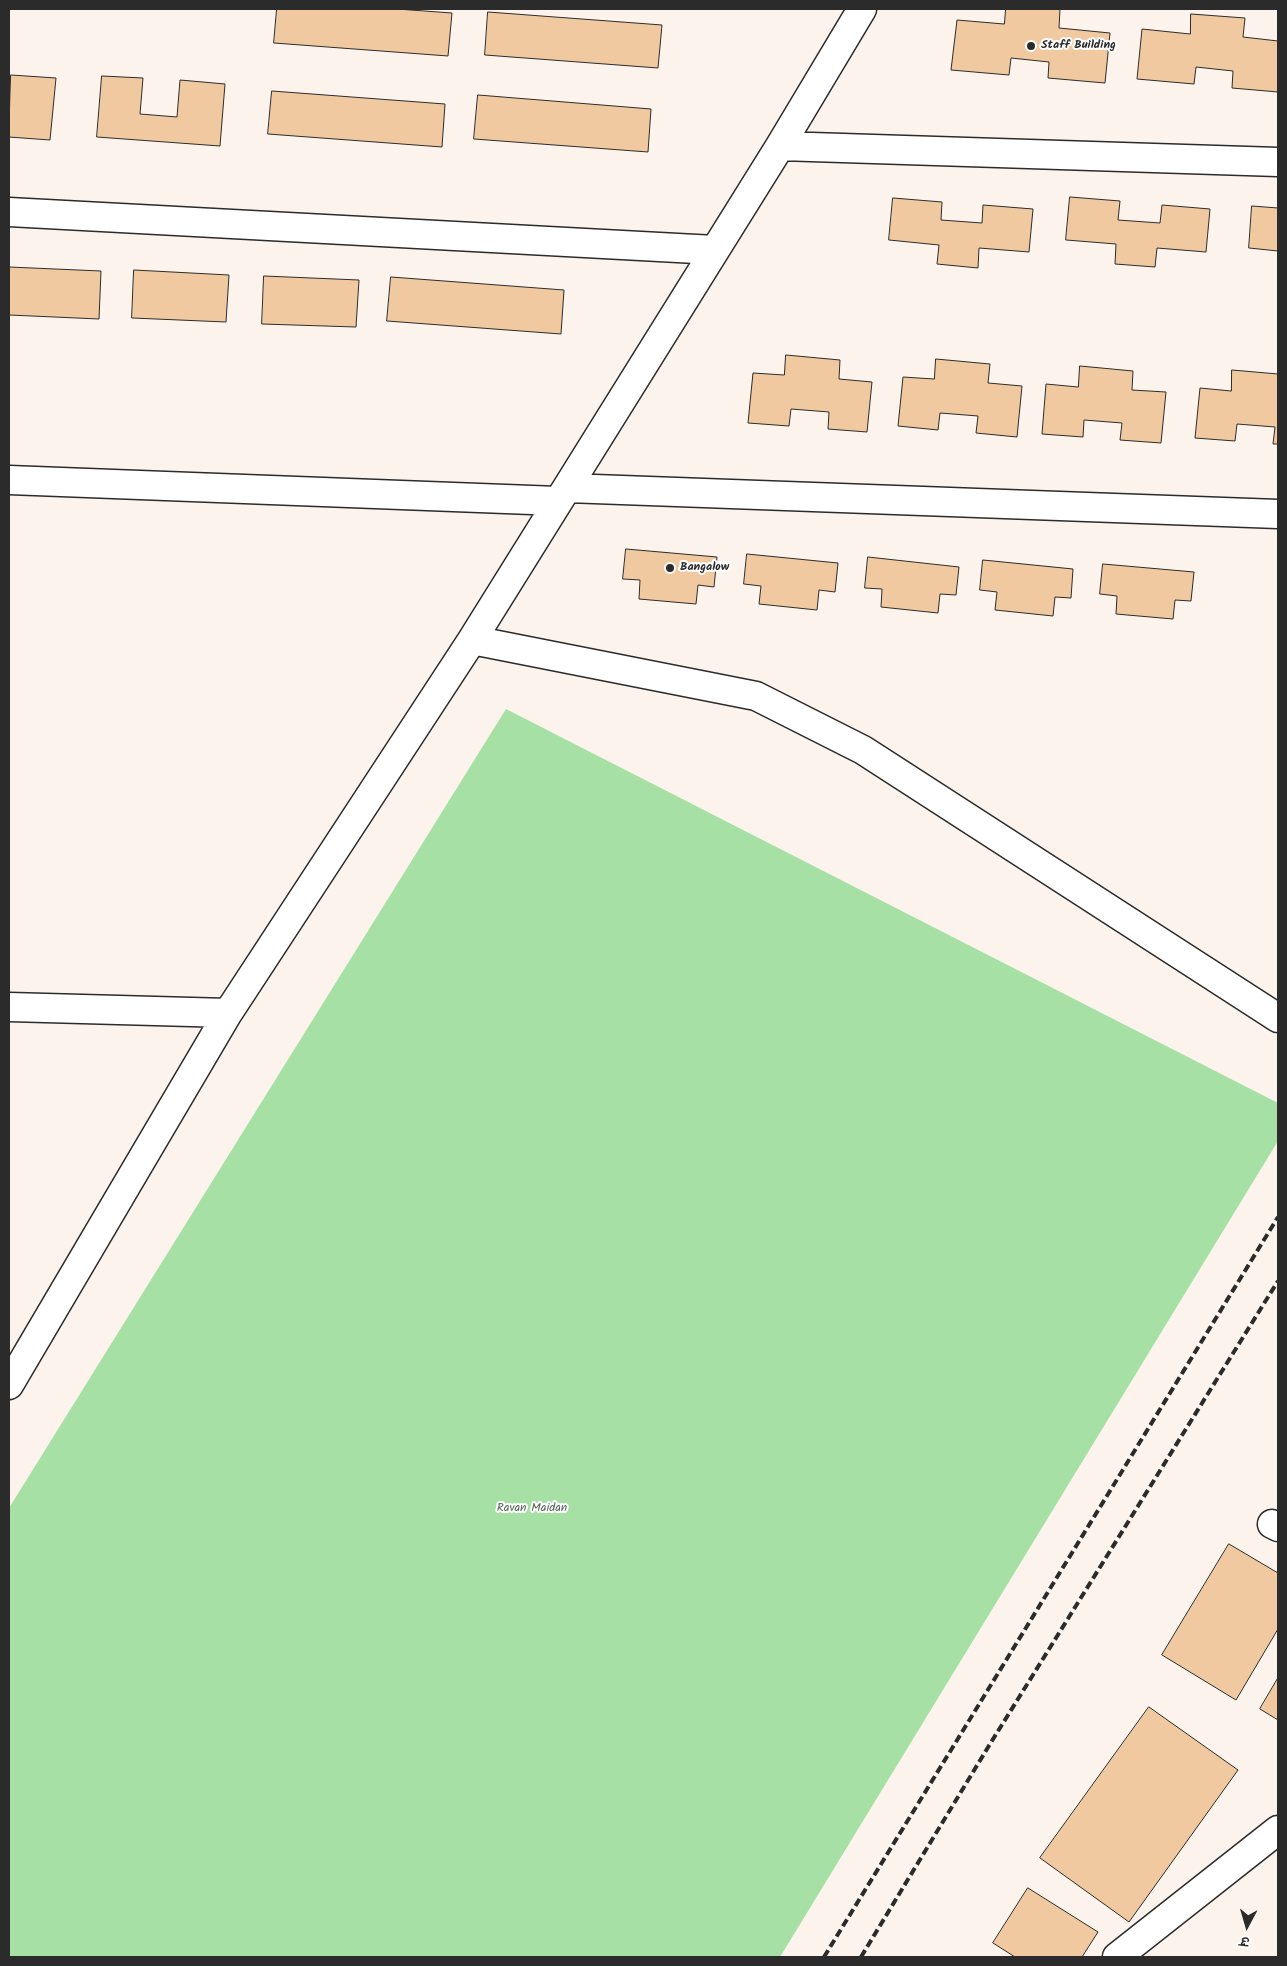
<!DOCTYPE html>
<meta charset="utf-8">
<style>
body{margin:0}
#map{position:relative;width:1287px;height:1966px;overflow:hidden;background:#fcf4ec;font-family:Kalam,"Playpen Sans Deva",sans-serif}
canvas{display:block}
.frame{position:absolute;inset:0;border:10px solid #2b2b2b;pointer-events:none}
.north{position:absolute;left:1222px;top:1901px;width:50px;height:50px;-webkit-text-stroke:4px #fff;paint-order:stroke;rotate:186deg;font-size:14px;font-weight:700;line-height:20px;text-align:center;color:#2b2b2b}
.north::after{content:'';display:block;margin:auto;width:18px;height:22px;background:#2b2b2b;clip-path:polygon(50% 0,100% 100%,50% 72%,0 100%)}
</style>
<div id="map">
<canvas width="1287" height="1966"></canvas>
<div class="frame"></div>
<div class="north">उ</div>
</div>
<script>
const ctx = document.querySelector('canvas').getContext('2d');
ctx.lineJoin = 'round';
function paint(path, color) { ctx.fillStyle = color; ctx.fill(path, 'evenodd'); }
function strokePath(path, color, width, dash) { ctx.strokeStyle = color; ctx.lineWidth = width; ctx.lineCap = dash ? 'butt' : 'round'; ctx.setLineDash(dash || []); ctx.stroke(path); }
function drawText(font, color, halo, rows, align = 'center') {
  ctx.font = font + ' Kalam,sans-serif'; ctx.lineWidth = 4; ctx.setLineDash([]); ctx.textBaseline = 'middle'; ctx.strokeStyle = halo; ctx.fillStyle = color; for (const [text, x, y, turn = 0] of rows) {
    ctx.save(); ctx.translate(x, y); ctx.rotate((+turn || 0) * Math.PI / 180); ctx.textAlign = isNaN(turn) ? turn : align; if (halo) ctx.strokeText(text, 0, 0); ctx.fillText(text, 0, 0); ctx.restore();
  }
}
const green = new Path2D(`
 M506,709l772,394v38l-498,816h-771v-449z`);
const building = new Path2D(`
 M277,9h120l55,4 -4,43 -174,-13z
 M1006,9h54l-1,19 51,5 -5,50 -57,-5 1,-16 -38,-4 -2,17 -58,-5 6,-50 47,4z
 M488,12l174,13 -4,43 -173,-13z
 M1191,14l54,4 -2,19 35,4v51l-46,-4 1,-17 -37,-4 -2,17 -57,-5 5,-50 48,5z
 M11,75l45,3 -6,62 -41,-3z
 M102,76l41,2 -3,36 37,3 3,-37 45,4 -5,62 -123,-9z
 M272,91l173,13 -3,43 -174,-13z
 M478,95l173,14 -3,43 -174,-13z
 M1070,197l50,4 -2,19 42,3 2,-18 48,4 -4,43 -49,-4 -2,19 -40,-3 1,-20 -50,-4z
 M893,198l49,4 -1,18 41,3 1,-18 50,4 -4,43 -50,-4 -1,20 -41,-4 2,-19 -50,-5z
 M1252,206l26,2v43l-29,-3z
 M9,267l92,4 -2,48 -90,-4z
 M134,270l95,5 -3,47 -94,-4z
 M264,276l95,4 -3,47 -94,-3z
 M391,277l173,13 -3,44 -174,-13z
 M786,355l54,5 -1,19 33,3 -5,50 -39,-3 1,-17 -38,-3 -2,17 -41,-3 5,-50 31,2z
 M936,359l54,5 -2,19 34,3 -5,51 -41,-4 2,-17 -38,-3 -2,17 -40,-4 5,-49 31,2z
 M1080,366l53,5 -1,19 34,2 -5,51 -41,-3 2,-17 -38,-3 -1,17 -41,-3 4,-50 32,3z
 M1232,370l46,4v70h-5l2,-17 -38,-3 -2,17 -40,-3 5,-50 31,3z
 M626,549l91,8 -3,30 -16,-2 -2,19 -57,-5 1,-19 -17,-1z
 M747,554l91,9 -3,29 -16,-2 -2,20 -58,-6 2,-18 -17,-2z
 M868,557l91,10 -3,28 -16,-1 -2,19 -57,-6 1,-18 -17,-1z
 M983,560l90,9 -2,29 -16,-1 -2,19 -58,-6 2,-18 -17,-2z
 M1103,564l91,8 -3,29 -16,-1 -2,19 -57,-5 1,-18 -17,-2z
 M1229,1544l49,29v56l-42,71 -74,-45z
 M1278,1678v42l-18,-11z
 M1149,1707l89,63 -109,152 -89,-64z
 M1028,1888l70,44 -16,25h-67l-22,-14z`);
const minor = new Path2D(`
 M780,146l498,16
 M9,212l706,38
 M9,480l549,21
 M567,488l711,26
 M472,640l284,56 107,54 415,268
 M9,1007l219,6
 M9,1385l219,-372 244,-373 308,-494 82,-137
 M1272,1524l6,3
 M1117,1957l161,-127`);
const rail = new Path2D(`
 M824,1957l454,-740
 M861,1957l129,-213 288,-463`);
const markers = [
 [1031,46,5,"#2b2b2b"],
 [670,568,5,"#2b2b2b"]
];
const poiNames = [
 ["Staff Building",1041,46],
 ["Bangalow",680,568]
];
const parkNames = [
 ["Ravan Maidan",532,1509]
];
paint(green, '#a6e0a5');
paint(building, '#f1c9a0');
strokePath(building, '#2b2b2b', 1);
strokePath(minor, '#2b2b2b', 31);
strokePath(minor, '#fff', 28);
strokePath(rail, '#2b2b2b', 4, [8, 4]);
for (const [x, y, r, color] of markers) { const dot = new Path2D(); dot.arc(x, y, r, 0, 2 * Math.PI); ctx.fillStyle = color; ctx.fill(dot); strokePath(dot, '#fff', 2); }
drawText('bold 12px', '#2b2b2b', '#fff', poiNames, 'left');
drawText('12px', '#506150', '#fff', parkNames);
</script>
